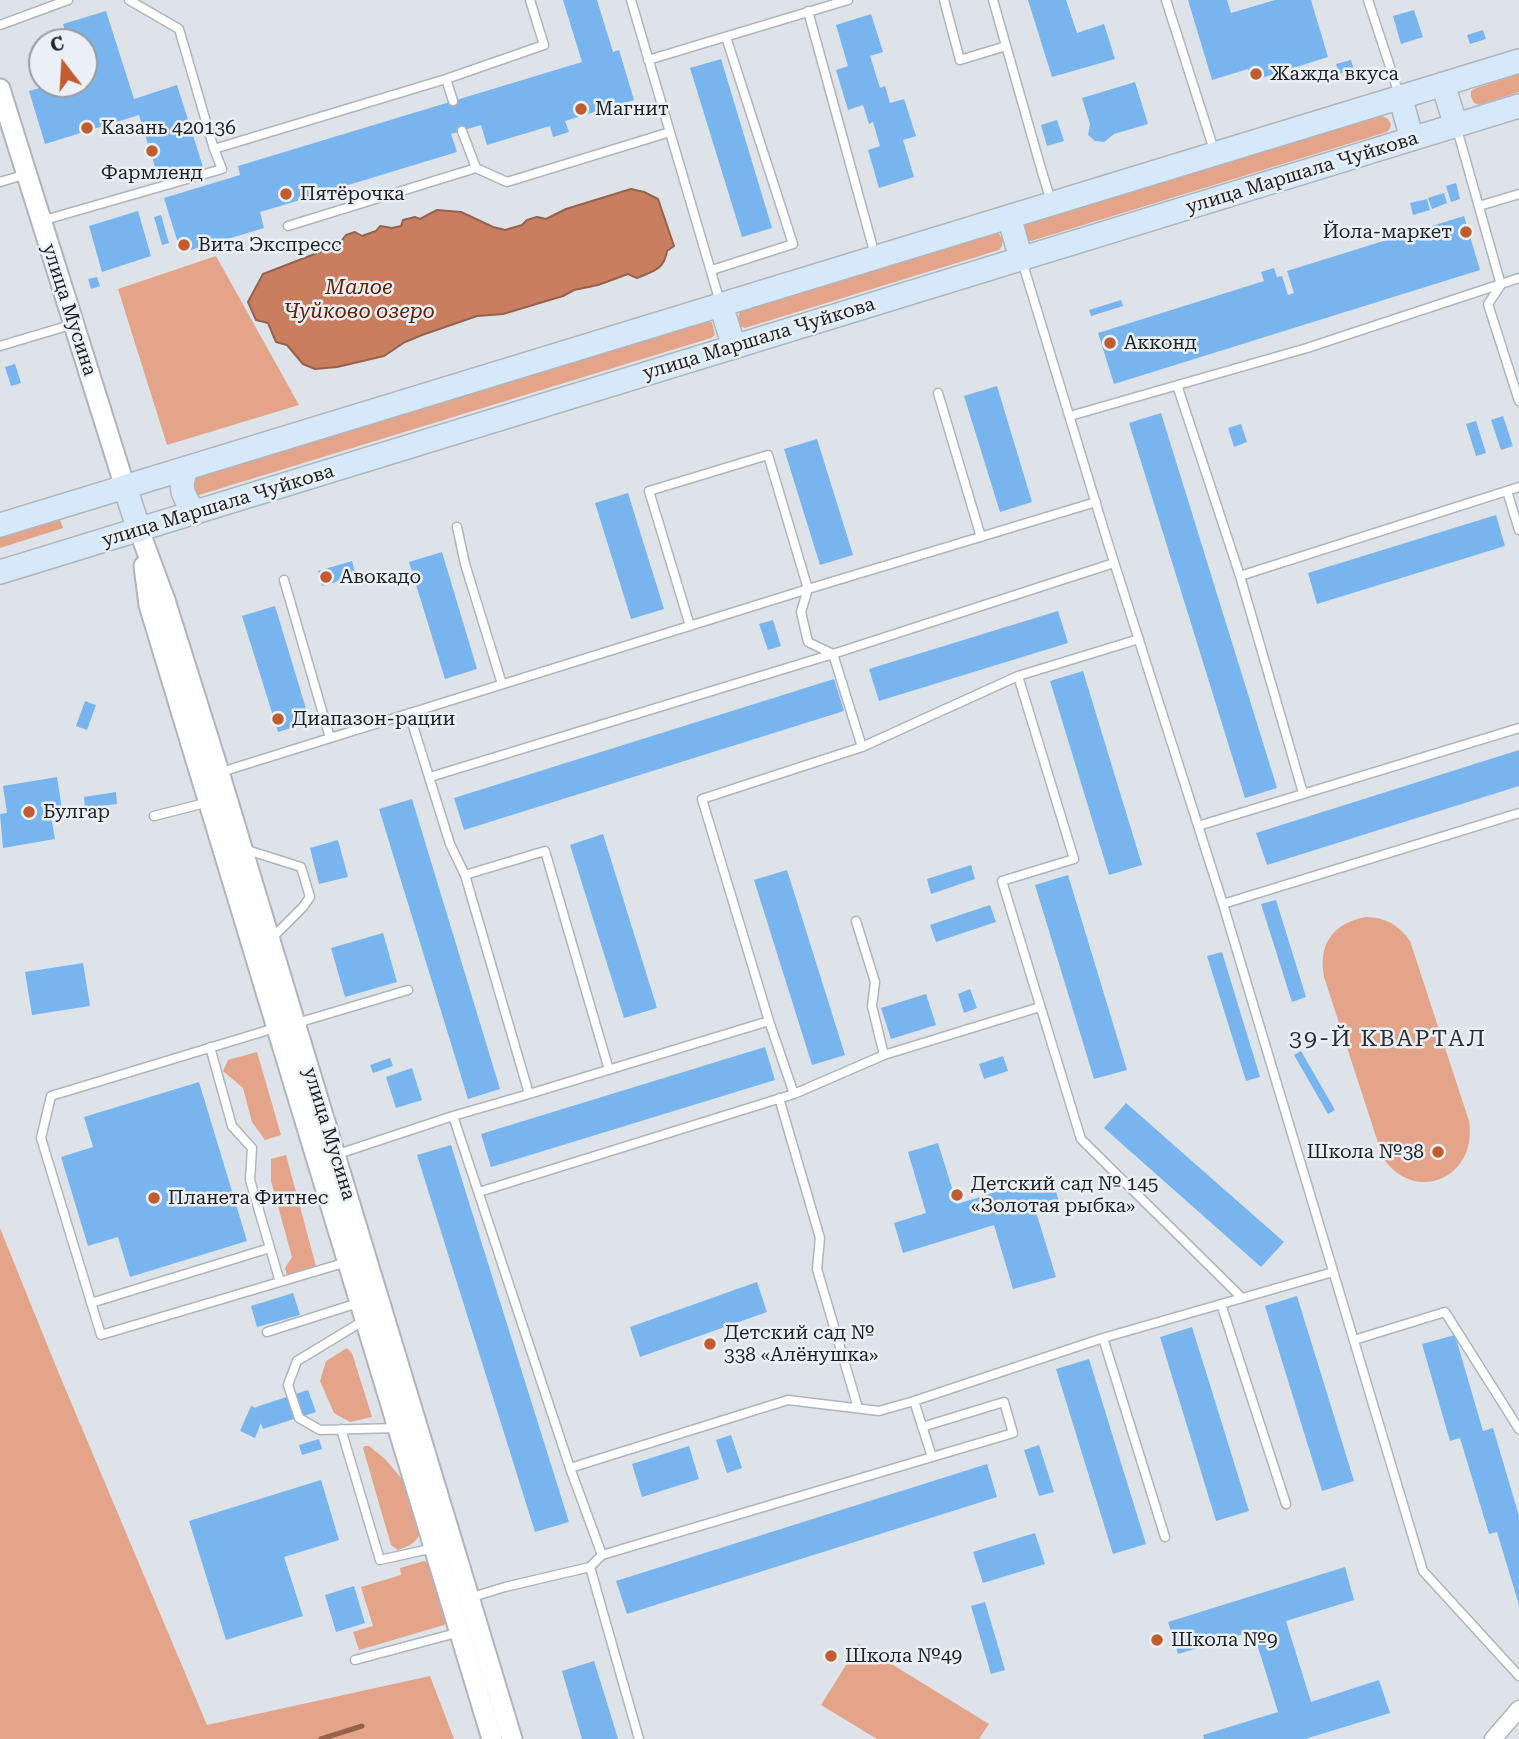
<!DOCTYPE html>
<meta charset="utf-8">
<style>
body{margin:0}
#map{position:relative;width:1519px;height:1739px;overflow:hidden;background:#dde3e9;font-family:"Roboto Serif",serif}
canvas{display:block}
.north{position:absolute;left:28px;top:28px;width:70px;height:70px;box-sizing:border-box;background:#eaf0f6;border:2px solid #989da1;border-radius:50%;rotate:343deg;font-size:19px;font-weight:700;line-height:28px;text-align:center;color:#1e2022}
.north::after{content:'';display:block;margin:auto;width:24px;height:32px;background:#c25c2f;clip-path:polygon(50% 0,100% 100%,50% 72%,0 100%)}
</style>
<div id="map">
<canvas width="1519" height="1739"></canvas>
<div class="north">С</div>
</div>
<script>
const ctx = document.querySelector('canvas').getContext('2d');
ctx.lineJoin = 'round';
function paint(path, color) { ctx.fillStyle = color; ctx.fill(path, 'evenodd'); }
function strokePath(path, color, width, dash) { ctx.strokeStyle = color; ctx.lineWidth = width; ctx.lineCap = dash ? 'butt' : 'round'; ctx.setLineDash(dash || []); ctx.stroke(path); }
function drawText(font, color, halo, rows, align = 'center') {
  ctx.font = font + ' "Roboto Serif",serif'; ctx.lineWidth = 5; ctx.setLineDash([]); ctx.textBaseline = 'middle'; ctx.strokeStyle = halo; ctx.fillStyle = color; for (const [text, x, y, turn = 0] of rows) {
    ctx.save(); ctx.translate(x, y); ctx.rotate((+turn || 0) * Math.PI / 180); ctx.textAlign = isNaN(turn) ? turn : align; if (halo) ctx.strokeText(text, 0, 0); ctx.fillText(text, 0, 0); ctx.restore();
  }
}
const green = new Path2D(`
 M1519,74v18l-40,13 -5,-2 -3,-6v-6l5,-3z
 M1382,116l6,3 3,5 -1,4 -3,4 -356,109 -6,-3 -2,-12 3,-4z
 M992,233l7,1 4,6 -1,6 -3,4 -254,78 -5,-2 -3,-5 3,-10z
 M216,256l83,149 -132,40 -49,-156z
 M706,321l6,1 3,13 -4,3 -512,157 -4,-1 -3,-5 3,-11z
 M60,520l3,8 -6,2 -57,18v-10z
 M1366,917c19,0 33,8 44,24l59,180c9,57 -54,84 -86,37l-59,-181c-6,-33 9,-54 42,-60z
 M257,1052l24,83 -16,5 -13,-18 -9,-34 -20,-17 5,-11z
 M286,1155l31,115 -18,6 -12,-1 -2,-7 7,-11 -21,-76v-22z
 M0,1228l57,141 150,356 223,-49 24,63h-454z
 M347,1348l5,5 20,64 -22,5 -16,-9 -14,-32 6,-20z
 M365,1446h4l15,12 25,29 12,44c-4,12 -12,15 -23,19l-7,-5 -28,-97z
 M424,1561l6,3 17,58 -3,3 -85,25 -6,-18 20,-6 -12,-39 40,-12 -1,-7z
 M859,1644l130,80 -10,15h-102l-56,-34z`);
const water = new Path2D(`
 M631,189l13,3 14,7 16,47 -7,5c-3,19 -14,20 -30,27l-9,-4 -30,11 -24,5 -11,6 -60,18 -26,2 -55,19 -17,7 -21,14 -47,11 -22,2 -12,-5 -16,-19 -11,-3 -8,-19 -12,-3 -8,-18 15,-28 75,-29 8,-10 9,-3 7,4 14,-5 4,-5 12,2 9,-2 2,-6 12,-3 5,2 17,-9 24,2 32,15 12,3 17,-5 5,-5 10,-3 9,2 20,-10z`);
const stream = new Path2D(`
 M321,1739l41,-13`);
const building = new Path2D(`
 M563,0h34l16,52 6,-2 15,50 -69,21 4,11 -16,5 -3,-11 -63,19 -6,-20 -30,9 6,18 -112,34 3,11 -17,6 -4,-11 -67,20 4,16 -83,25 -17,-55 76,-23 -2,-9 344,-104z
 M1028,0h38l11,33 27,-9 11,35 -63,18z
 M1188,0h39l4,13 44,-13h36l17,57 -76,24 -4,-12 -36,11z
 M1414,10l9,27 -22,7 -8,-28z
 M106,11l28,88 43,-14 27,85 -44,13 -21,-68 -94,29 -16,-53 24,-7h31v-42h-16l-5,-18z
 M871,14l12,38 -13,4 10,32 5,-2 5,17 14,-4 12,37 -13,4 11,37 -35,11 -11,-38 12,-4 -7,-24 -4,2 -6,-19 -15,5 -12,-40 12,-4 -12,-41z
 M1483,30l3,9 -16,5 -3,-9z
 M721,59l51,169 -30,9 -52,-169z
 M1351,60l3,10 -15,4 -3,-10z
 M1135,82l13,42 -34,10 -10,8 -9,-1 -7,-6 2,-11 -8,-26z
 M1057,120l7,21 -17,5 -6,-21z
 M1456,183l4,16 -9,3 -5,-16z
 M1444,193l3,10 -15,6 -4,-11z
 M1427,199l3,11 -17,5 -3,-12z
 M138,211l13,45 -49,16 -13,-46z
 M161,215l8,28 -7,2 -8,-28z
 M1464,216l16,54 -366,114 -16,-51 166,-52 -3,-9 13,-4 3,9 5,-1 6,19 6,-2 -7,-22z
 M97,277l3,9 -9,3 -3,-10z
 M1121,300l2,6 -32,10 -2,-6z
 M15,364l6,19 -10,3 -6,-19z
 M997,386l35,116 -32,10 -36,-116z
 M1161,413l116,375 -32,10 -116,-375z
 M1503,416l10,30 -12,4 -10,-30z
 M1476,421l10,32 -10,3 -10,-32z
 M1241,424l6,18 -13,5 -6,-19z
 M817,439l36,116 -33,10 -36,-116z
 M628,493l36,116 -33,10 -36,-116z
 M1496,515l9,31 -188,58 -9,-31z
 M442,552l35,117 -32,10 -36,-117z
 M352,561l4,15 -34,10 -4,-15z
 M275,606l35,116 -32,10 -36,-116z
 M1058,611l10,32 -189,58 -10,-32z
 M773,620l8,26 -13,4 -9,-26z
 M1083,671l59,194 -33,10 -59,-194z
 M834,679l10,32 -380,119 -10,-32z
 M85,701l11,4 -9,25 -11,-4z
 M1519,750v36l-252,79 -11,-32z
 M57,777l5,32 -12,2 5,28 -52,9 -3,-34 7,-1 -4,-27z
 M116,792l1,12 -32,4 -1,-11z
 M412,799l88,290 -32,10 -89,-290z
 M603,834l54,174 -33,10 -54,-173z
 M338,840l10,37 -29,7 -9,-36z
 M971,865l4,14 -44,15 -4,-15z
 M787,870l58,185 -33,10 -58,-185z
 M1068,875l59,195 -33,9 -59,-194z
 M1276,900l30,97 -14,5 -31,-98z
 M990,905l6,17 -60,20 -6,-17z
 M383,933l14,49 -52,15 -14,-49z
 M1222,952l38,125 -14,4 -39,-125z
 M83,963l7,43 -58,9 -7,-43z
 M970,989l7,19 -13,5 -6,-19z
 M926,994l10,31 -45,14 -10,-31z
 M765,1047l10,33 -284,87 -10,-33z
 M1301,1051l34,59 -7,4 -34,-59z
 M1003,1056l5,15 -24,8 -5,-15z
 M390,1058l3,8 -20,7 -3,-8z
 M412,1068l10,32 -26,8 -10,-31z
 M199,1082l48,159 -117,36 -12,-40 -30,9 -27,-89 32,-10 -9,-30z
 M1126,1103l158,139 -23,25 -157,-139z
 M938,1143l19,61 94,-29 9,30 -24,7 20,65 -43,12 -19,-64 -91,28 -9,-30 32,-10 -18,-61z
 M451,1145l118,377 -34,10 -118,-377z
 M757,1282l10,30 -127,45 -10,-30z
 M293,1293l7,22 -43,12 -6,-21z
 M1297,1296l57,185 -32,10 -57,-185z
 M1192,1327l57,184 -33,10 -56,-184z
 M1455,1335l28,96 10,-3 26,88v89l-22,-73 -8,2 -29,-96 -10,3 -28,-97z
 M1089,1359l57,185 -33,10 -57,-185z
 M308,1390l8,22 -53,17 -2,-6 -6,15 -15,-7 11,-25 5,2v-1z
 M731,1435l11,33 -15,5 -11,-33z
 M319,1439l3,10 -20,6 -3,-10z
 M1039,1445l15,47 -15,4 -15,-46z
 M689,1446l10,33 -57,18 -10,-33z
 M987,1464l10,33 -370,117 -11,-33z
 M321,1480l18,60 -55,17 19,59 -77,24 -37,-119z
 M1035,1533l10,31 -62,19 -10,-31z
 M1345,1567l9,33 -68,21 25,81 68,-22 11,33 -85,26h-101l-1,-4 75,-23 -25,-81 -75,23 -10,-32z
 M354,1586l11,37 -29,9 -11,-37z
 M985,1602l20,68 -14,4 -20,-68z
 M594,1661l10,32 14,46h-36l-20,-68z`);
const service = new Path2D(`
 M129,0l50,29 35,120 232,-70 7,22
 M631,0l89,302
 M944,0l16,60 46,-14
 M993,0l49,172 9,29
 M1166,0l49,153
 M1368,0l31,94
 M808,11l67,244
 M0,25l68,-25
 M648,60l200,-60
 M446,79l98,-34 -14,-45
 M1457,129l44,156 -13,19 31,97
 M462,131l14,37
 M0,182l27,-8
 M1479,206l40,-12
 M41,221l181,-52 -8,-20
 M288,226l188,-58 31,14 163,-50
 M1022,261l85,279 116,364 200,667 96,105
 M712,270l81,-26 -67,-207
 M0,346l74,-22
 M1177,385l63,191 63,217
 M938,393l43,144
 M1070,416l237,-68 212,-70
 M1507,491l12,39
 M457,527l8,37 37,120
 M1240,576l279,-89
 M284,580l46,158
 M690,626l-41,-135 119,-36 40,134 -7,23 7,30 25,12 29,93
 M1139,639l-121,37 56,183 -72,22 79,258 161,159
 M409,713l41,131 15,31 64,219 -76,22
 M218,773l590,-184 288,-87
 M430,777l403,-123 281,-91
 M154,816l55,-14
 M1198,826l321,-98
 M244,849l57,18 9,30 -7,10 -31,31
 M465,875l80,-24 64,219
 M1223,904l296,-91
 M856,921l19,61 -3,24 12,49
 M297,1023l111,-33
 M275,1028l-224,68 -10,42 60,197 246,-73
 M210,1047l22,79 20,22 -2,32 30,102
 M529,1094l240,-73
 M794,1094l-25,-73 -67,-222 160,-52 156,-71
 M779,1098l41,140 -3,31 41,139
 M335,1155l118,-39 117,352 32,87
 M479,1192l315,-98 90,-39 156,-48
 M91,1303l179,-55
 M1221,1304l65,200
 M363,1321l-66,40 -9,24 11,33 21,12 77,-2
 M267,1332l94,-30
 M1103,1338l62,199
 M1354,1340l91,-28 74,117
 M922,1427l82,-25 9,31 -81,24
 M341,1429l39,131 54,-12
 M570,1468l218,-68 91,11 35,-10
 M590,1567l49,172
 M469,1598l36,-11 85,-20 12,-12 330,-98 -18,-56 189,-63 230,-66
 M355,1660l105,-28`);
const minor = new Path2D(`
 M1493,1739l26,-30`);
const tertiary = new Path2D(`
 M0,89l125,398
 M139,530l26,70 54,172 293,967
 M144,566l5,39 343,1134`);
const secondary = new Path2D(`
 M1443,84l13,42
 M1400,96l12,43
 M1009,217l12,41
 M721,305l13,42
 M187,468c-10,20 -3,29 8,45
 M125,487l14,43
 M0,525l1519,-464
 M0,572l1519,-466`);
const markers = [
 [1256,74,7,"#c25c2f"],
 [581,109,7,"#c25c2f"],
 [87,128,7,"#c25c2f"],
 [152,151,7,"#c25c2f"],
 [286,194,7,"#c25c2f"],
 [1466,232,7,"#c25c2f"],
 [184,245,7,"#c25c2f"],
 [1110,343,7,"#c25c2f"],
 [326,577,7,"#c25c2f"],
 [278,719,7,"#c25c2f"],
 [29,812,7,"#c25c2f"],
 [1438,1152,7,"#c25c2f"],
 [957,1195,7,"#c25c2f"],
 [154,1198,7,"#c25c2f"],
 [710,1344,7,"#c25c2f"],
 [1157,1640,7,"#c25c2f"],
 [831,1656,7,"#c25c2f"]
];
const poiNames = [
 ["Жажда вкуса",1270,74],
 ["Магнит",595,109],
 ["Казань 420136",101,128],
 ["Фармленд",152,173,"center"],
 ["Пятёрочка",300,194],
 ["Йола-маркет",1452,232,"right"],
 ["Вита Экспресс",198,245],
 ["Акконд",1124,343],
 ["Авокадо",340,577],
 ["Диапазон-рации",292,719],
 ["Булгар",43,812],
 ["Школа №38",1424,1152,"right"],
 ["Детский сад № 145",971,1184],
 ["«Золотая рыбка»",971,1206],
 ["Планета Фитнес",168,1198],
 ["Детский сад №",724,1333],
 ["338 «Алёнушка»",724,1355],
 ["Школа №9",1171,1640],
 ["Школа №49",845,1656]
];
const streetNames = [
 ["улица Маршала Чуйкова",1302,173,-17],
 ["улица Мусина",69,310,72],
 ["улица Маршала Чуйкова",759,339,-17],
 ["улица Маршала Чуйкова",218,506,-17],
 ["улица Мусина",329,1134,73]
];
const waterNames = [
 ["Малое",359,288],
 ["Чуйково озеро",359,312]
];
const quarterNames = [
 ["39-Й КВАРТАЛ",1388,1039]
];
paint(green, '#e3a48a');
paint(water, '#ca7e60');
strokePath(water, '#96624d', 2);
strokePath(stream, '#96624d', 5);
paint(building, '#78b5ee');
strokePath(service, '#b0b5bb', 11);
strokePath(minor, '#b0b5bb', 19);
strokePath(tertiary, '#b0b5bb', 23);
strokePath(secondary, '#b0b5bb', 26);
strokePath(service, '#fff', 8);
strokePath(minor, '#fff', 16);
strokePath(tertiary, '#fff', 19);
strokePath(secondary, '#d6e9fb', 23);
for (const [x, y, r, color] of markers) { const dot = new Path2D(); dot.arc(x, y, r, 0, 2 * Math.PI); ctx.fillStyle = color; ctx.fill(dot); strokePath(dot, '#eaf0f6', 2.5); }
drawText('19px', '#1e2022', '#eaf0f6', poiNames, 'left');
drawText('19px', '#1e2022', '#eaf0f6', streetNames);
drawText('italic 21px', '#652000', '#eaf0f6', waterNames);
ctx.letterSpacing = '2px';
drawText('23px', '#2a2e32', '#eaf0f6', quarterNames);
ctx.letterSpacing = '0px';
</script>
